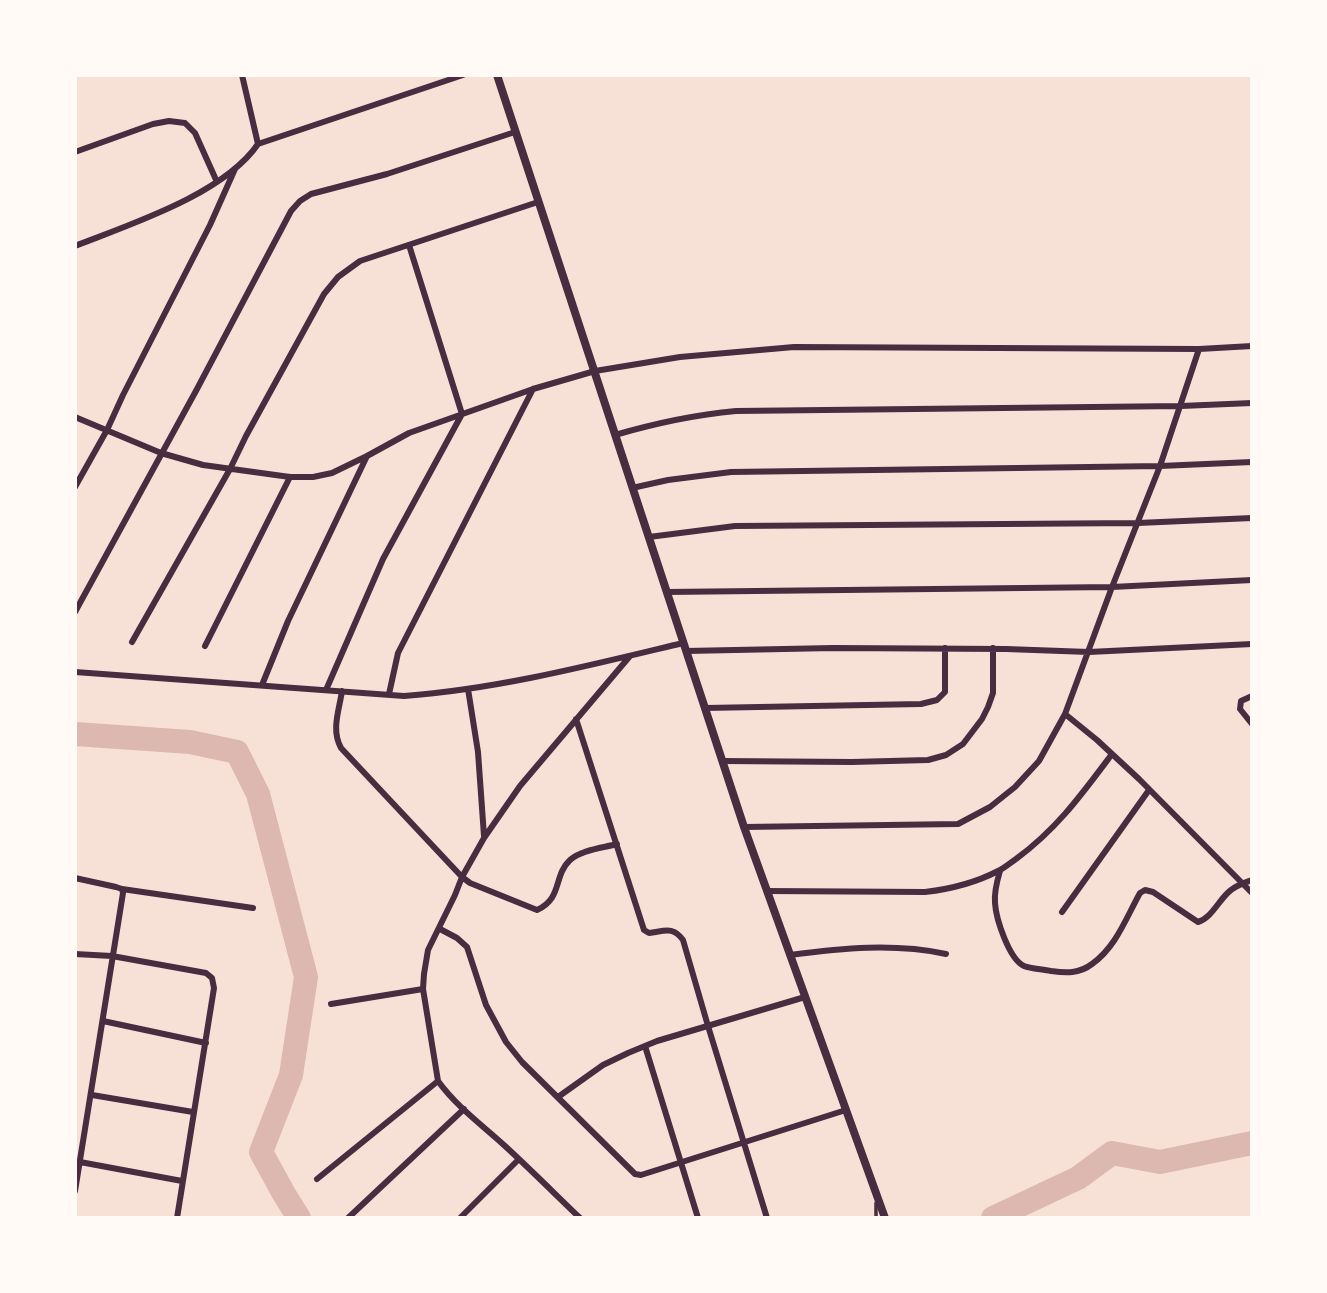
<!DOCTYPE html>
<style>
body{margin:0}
#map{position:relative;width:1327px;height:1293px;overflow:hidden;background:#f7e1d7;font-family:Literata,serif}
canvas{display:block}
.frame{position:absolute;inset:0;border:77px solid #fffaf5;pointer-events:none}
</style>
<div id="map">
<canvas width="1327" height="1293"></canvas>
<div class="frame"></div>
</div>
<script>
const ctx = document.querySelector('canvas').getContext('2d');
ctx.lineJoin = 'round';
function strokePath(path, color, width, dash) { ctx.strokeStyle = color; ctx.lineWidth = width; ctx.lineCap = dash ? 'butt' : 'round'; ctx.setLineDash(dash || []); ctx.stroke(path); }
const river = new Path2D(`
 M75,734l115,8 47,10 21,42 48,183 -15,98 -30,77 23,42 15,24
 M993,1218l85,-40 34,-25 48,9 92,-19`);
const service = new Path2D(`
 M876,1218v-15`);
const minor = new Path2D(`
 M258,144l205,-69
 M75,152l78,-28 16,-3 16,2 10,10 22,49
 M75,246c56,-22 149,-52 183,-102l-16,-69
 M1199,349l53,-3
 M75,417l86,36 42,12 87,12h23l19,-4 35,-17 42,-23 124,-44 62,-18 85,-14 114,-10 405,2 -39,117 -48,121 -47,127 -26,47 -24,26 -25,20 -32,17 -214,3
 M615,435c41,-12 78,-20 121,-24l445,-5 71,-3
 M75,487l32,-57 16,-35 87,-170 25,-56
 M632,488l36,-8 63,-8 429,-6 92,-4
 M649,537l86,-11 403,-3 114,-5
 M666,592l446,-5 140,-7
 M75,612l122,-223 94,-178 9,-10 11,-7 76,-20 128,-42
 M132,642l98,-173 16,-33 78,-142 14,-17 22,-16 178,-59
 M205,646l85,-169
 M686,651l147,-3 173,1 83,3 163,-8
 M75,672l329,24c94,-7 187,-31 279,-53
 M262,685l26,-64 79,-165
 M468,689l10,63 6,84
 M326,690l57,-131 79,-145 -53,-169
 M342,691c-3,20 -11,39 -1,57l121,129 8,6 67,27c26,-12 16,-34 33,-50 11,-10 32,-12 47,-16
 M389,694l9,-41 135,-264
 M1252,696l-11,5 -1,8 12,15
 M705,708l216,-4 16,-4 8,-8v-44
 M1065,714l32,26 42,39 113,114
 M576,719l68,211 5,3c16,-2 24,-7 34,7l25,86 59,192
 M722,761l130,1 76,-2 18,-5 17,-11 19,-25 6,-12 5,-14v-45
 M1000,871c-3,10 -6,21 -5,32 1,16 14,56 29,63 7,3 19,3 27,5 15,2 28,3 41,-7 24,-17 34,-46 48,-71l5,-3 8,2 45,30c14,-4 21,-23 33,-32 6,-5 13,-7 21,-10
 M75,878l41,9 6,2 1,4 -48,298
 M122,889l131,19
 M767,891l158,1c26,-3 50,-9 73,-21 7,-3 12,-8 18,-12 41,-30 66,-65 96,-105
 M1062,912l87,-122
 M440,929l17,9 10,9 19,58 20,37 16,20 113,112 6,1 205,-65
 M75,954l37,2 94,17 6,5 2,10 -37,230
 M790,955c52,-7 104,-12 156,-1
 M331,1004l92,-15
 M103,1021l103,22
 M645,1046l53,172
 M92,1095l101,17
 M558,1097l45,-32 25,-12 29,-12 148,-44
 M80,1162l102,19
 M317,1179l121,-98
 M348,1218l116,-109
 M460,1218l59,-59
 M580,1218c-25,-24 -50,-49 -75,-72 -23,-21 -49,-40 -67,-65l-15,-92 1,-15 4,-24 27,-55 7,-18 22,-39 36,-52 110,-130`);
const tertiary = new Path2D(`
 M497,75l247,752 141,391`);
strokePath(river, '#dcb8b0', 24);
strokePath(service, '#4a2c40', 3.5);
strokePath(minor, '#4a2c40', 6);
strokePath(tertiary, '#4a2c40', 8);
</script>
